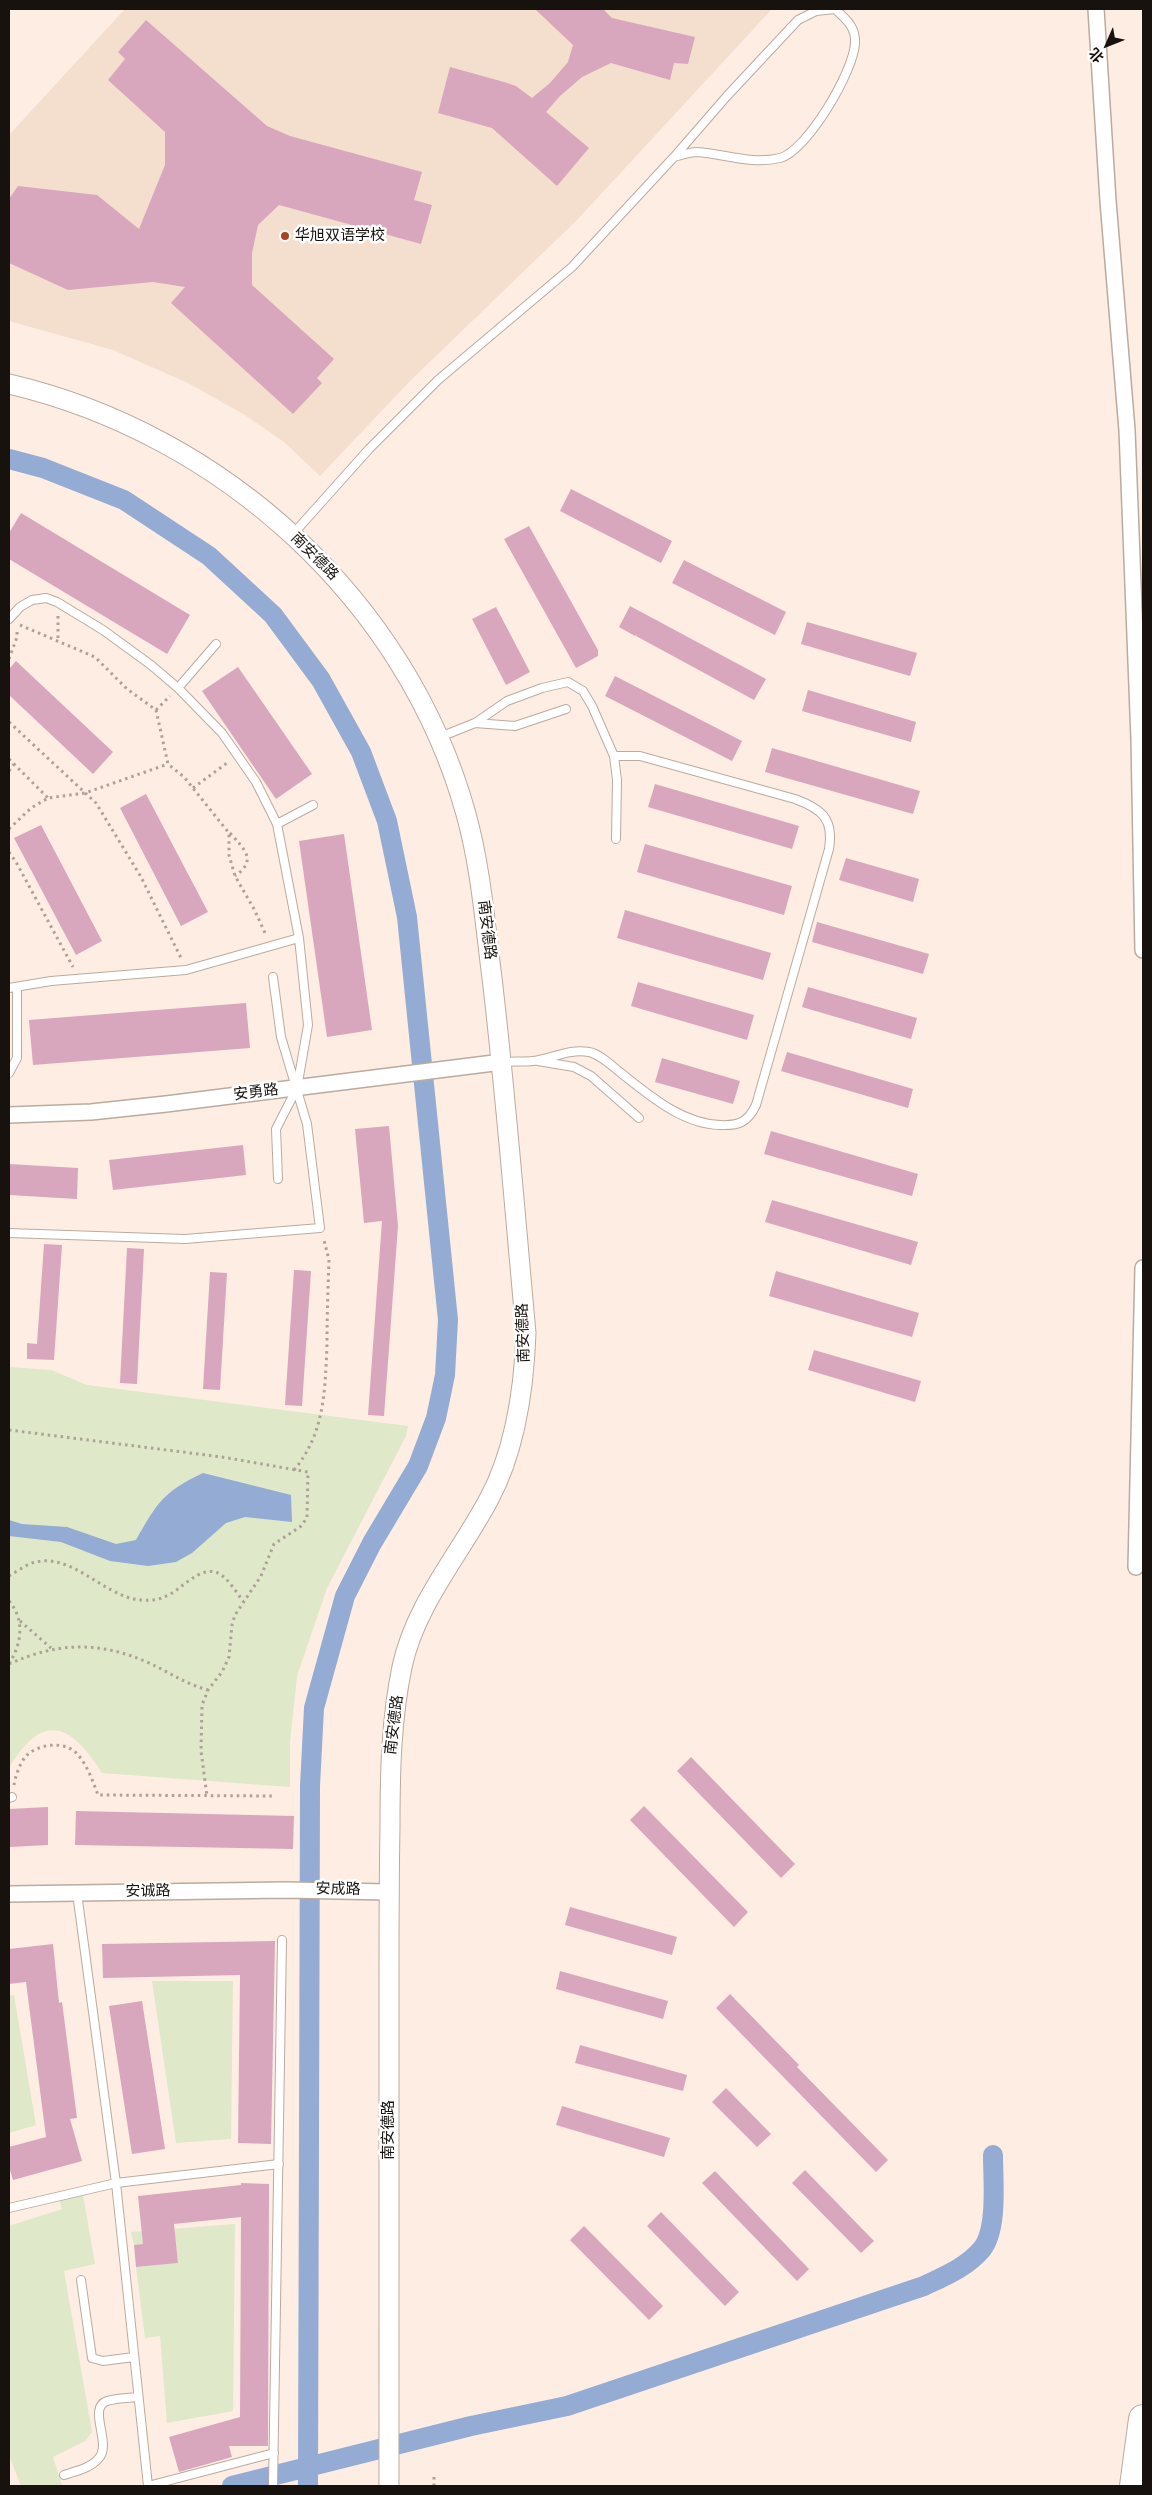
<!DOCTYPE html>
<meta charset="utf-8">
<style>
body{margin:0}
#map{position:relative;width:1152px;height:2495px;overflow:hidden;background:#feede2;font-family:"Titillium Web","Noto Sans SC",sans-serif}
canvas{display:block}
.frame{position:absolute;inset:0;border:10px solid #17120e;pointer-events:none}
.north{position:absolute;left:1082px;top:20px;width:50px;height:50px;-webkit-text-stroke:4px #fff;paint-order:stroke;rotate:226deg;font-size:14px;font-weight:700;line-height:20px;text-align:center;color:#17120e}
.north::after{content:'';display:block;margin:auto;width:18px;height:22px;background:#17120e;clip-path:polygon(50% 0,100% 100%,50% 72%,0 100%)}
</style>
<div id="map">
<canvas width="1152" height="2495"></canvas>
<div class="frame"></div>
<div class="north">北</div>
</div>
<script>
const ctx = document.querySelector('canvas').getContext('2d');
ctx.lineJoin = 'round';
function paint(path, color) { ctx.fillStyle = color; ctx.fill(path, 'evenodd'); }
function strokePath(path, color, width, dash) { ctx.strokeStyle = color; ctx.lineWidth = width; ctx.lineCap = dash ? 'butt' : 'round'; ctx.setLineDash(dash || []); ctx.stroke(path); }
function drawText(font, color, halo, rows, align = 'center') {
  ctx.font = font + ' "Titillium Web","Noto Sans SC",sans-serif'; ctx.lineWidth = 5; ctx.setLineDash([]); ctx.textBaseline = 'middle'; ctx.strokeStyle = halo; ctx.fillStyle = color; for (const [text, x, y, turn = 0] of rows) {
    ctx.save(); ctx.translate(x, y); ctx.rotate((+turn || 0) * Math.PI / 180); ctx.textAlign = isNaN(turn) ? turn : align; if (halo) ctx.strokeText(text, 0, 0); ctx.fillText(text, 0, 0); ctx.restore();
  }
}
const built = new Path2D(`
 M125,9h647l-195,211 -167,161 -90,95 -36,-34 -39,-27 -57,-32 -75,-33 -104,-29v-186z`);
const green = new Path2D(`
 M9,1367l42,3 36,15 321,41 -2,10 -79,152 -30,88 -7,66v45l-188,-14c-32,-51 -60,-61 -93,-5z
 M233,1981l-2,158 -55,4 -24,-162z
 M14,1995l22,130 -27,8v-137z
 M83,2195l12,69 -31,7 28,161 -7,9 -32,16 9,28 -41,1 -12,-31v-229l53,-17 -3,-10z
 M235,2224l-2,187 -66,12 -7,-87 -15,2 -9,-71 42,-4 -2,-22 -42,4 -3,-13z`);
const water = new Path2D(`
 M203,1473l88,22 1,27 -47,-5 -19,6 -34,30 -16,9 -28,4 -38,-5 -49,-19 -52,-6v-16l13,4 45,3 49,17 20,-4c21,-37 27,-48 67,-67z`);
const canal = new Path2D(`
 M9,459l34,9 81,32 85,56 64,59 48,65 40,72 26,69 20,96 41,403 -3,55 -9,43 -18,48 -46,77 -27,53 -31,112 -4,78 -2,700
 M232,2486l239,-60 96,-20 357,-120c21,-10 43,-19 58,-37 16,-20 11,-69 11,-94`);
const building = new Path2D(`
 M535,9h68l9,9 83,19 -7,27 -14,-1 -4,17 -59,-17 -29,14 -22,19 -14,16 43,36 -32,38 -65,-58 -54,-15 12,-46 54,15 12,4 16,12 18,-15 18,-21 5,-17z
 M146,20l121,106 23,10 132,36 -8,28 18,5 -11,39 -142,-39 -21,20 -6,28v32l82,74 -17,19 5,5 -29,31 -122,-111 14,-16 -32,-5 -85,8 -59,-27v-64l9,-13 79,9 42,34 26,-64v-33l-57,-52 17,-21 -7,-7z
 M571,489l101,52 -11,22 -101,-52z
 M21,513l169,102 -23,39 -158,-95v-26z
 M529,526l69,124v6l-22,12 -72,-129z
 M684,560l102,52 -11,23 -103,-52z
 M630,606l136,73 -12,21 -118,-64 1,-2 -2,2 -16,-9z
 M496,607l34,65 -24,13 -34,-66z
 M807,622l110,31 -7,23 -109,-32z
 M16,661l97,91 -20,22 -84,-79v-26z
 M238,667l74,107 -36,25 -74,-108z
 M615,676l127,65 -10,20 -127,-65z
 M808,690l108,32 -5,20 -109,-31z
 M772,748l148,43 -7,23 -148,-42z
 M655,784l144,42 -7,23 -144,-42z
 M146,794l62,118 -27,14 -61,-118z
 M41,825l61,116 -26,14 -62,-117z
 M344,834l28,196 -45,7 -28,-196z
 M645,844l147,42 -8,29 -147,-43z
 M846,858l73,21 -6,23 -74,-22z
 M625,910l146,43 -8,27 -146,-42z
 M817,922l112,32 -6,20 -111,-32z
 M638,982l116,33 -7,25 -116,-34z
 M808,987l109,31 -6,21 -109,-32z
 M246,1003l4,45 -217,17 -4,-45z
 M787,1052l126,37 -5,19 -127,-37z
 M662,1058l78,23 -7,23 -78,-22z
 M389,1126l9,100 -14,190 -16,-1 14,-194 -18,2 -9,-94z
 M771,1131l147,43 -6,22 -148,-42z
 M243,1145l3,30 -133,15 -4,-30z
 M9,1164l69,4 -1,31 -68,-4z
 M772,1200l146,42 -7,23 -146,-43z
 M44,1244l18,1 -8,115 -27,-1v-16l10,1z
 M127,1248l17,1 -7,135 -17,-1z
 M294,1270l17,1 -9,135 -17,-1z
 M776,1271l143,42 -7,24 -143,-41z
 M210,1272l17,1 -7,117 -17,-1z
 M814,1350l107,31 -6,21 -107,-32z
 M691,1757l104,107 -14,14 -104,-107z
 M644,1806l104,106 -14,15 -104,-107z
 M48,1807v38l-39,2v-38z
 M76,1811l218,5 -1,33 -218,-4z
 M570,1907l107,30 -5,18 -107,-30z
 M275,1941l-4,203 -33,-1 2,-168 -137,3 -1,-34z
 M53,1944l6,59 3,-1 15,116 -7,1 12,42 -69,19 -4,-13v-20l37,-10 -20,-155 -17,2v-35z
 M560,1971l108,30 -5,18 -107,-30z
 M730,1994l69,71 -2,2 91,93 -12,12 -160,-164z
 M142,2001l23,148 -33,5 -23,-148z
 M580,2045l107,30 -4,16 -108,-28z
 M726,2088l45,46 -14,13 -45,-45z
 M562,2106l108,32 -6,19 -108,-32z
 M805,2170l69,71 -13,12 -69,-70z
 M715,2171l94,98 -12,12 -95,-98z
 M241,2183l28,1 -1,262h-39l3,11 -53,15 -10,-35 71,-20 1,-200 -67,7 4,39 -42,4 -2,-22 9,-1 -5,-48 103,-11z
 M661,2212l78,80 -14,14 -78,-80z
 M584,2226l79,80 -14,14 -79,-80z`);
const path = new Path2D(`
 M58,616v25
 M20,625l75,32 32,32 29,21 12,54 16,13 45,56v22l6,21 19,33 12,26
 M9,659l8,-22v-8
 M156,710l14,-14
 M9,722l87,81 45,74 40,81
 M9,759l39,39
 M9,771l5,-7
 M193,788l34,-25
 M9,829l22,-21 17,-10 37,-5 83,-29
 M230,833c14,16 28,27 5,43
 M9,852l7,10 57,105
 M9,1430l213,27 86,15 -1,46 -7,9 -26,17 -13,32 -26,39 -3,10 -3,32 -7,15 -14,18 -6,15 -1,46 6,45
 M294,1470c31,-37 31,-80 33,-126 0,-28 1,-56 2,-84l-5,-20
 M9,1576c7,-4 15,-10 23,-13 37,-12 68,29 102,36 10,2 21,2 30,-2 17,-6 35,-32 54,-24 9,4 19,20 25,28
 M9,1601c16,19 13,42 0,63
 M20,1621l31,27
 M9,1664c49,-22 91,-23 140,-1 22,10 34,20 59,27
 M14,1785c1,-8 6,-22 12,-29 13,-13 41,-16 53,0 9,11 14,26 19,39l175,1
 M434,2486v-11`);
const service = new Path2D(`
 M293,534l76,-85 69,-69 134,-113 102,-110c7,-2 16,-5 23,-5 28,2 55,13 83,6 27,-7 74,-87 75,-115 1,-16 -9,-24 -20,-34l-19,2 -18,9 -71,76 -53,61
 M9,619l11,-12 12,-7 14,-2 11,4 46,28 48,35 27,23 44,45 34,49 21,42 22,114 9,87 -11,63 -21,41 2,50
 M178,688l38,-44
 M475,723l40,3 51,-17
 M440,737l35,-14 32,-22 35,-13 26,-6 15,9 9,15 22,50 3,24 -1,59
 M277,824l36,-19
 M9,988l42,-7 135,-11 113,-32
 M538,1061l36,6 17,9 48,42
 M502,1062c10,-1 21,0 31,-1 18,-2 37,-13 56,-9 11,2 23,14 32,21 28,22 61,51 99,52 19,1 28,-3 36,-20l73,-256c5,-30 -7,-40 -34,-50l-155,-43h-26
 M9,1073l8,-15v-70
 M9,1233l176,6 135,-11 -13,-104 -26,-87 -8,-60
 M9,1798l3,-1
 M77,1893l39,290 32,303 126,-33
 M9,2208l107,-25 163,-19
 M81,2280l11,78 11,3 31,-4
 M64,2475c12,-4 27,-7 35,-17 13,-15 -12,-50 8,-57 9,-3 22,-3 31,-4
 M273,2486l9,-546`);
const minor = new Path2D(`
 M1096,9l12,192 19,229 12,309 4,211
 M9,1115l82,-3 75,-8 336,-42
 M1136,1567l7,-299
 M9,1894l277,-4 103,2`);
const tertiary = new Path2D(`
 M9,384c214,50 398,217 457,430 15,54 19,110 26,164 14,118 23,236 34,355 -2,56 -10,116 -37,166 -29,55 -74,106 -87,168 -11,53 -12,106 -12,160 -1,53 -1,107 -1,160 0,167 -1,333 0,499`);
const motorway = new Path2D(`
 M1134,2486l9,-67`);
const markers = [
 [285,236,5,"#ab441f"]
];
const poiNames = [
 ["华旭双语学校",295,236]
];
const streetNames = [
 ["南安德路",314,557,45],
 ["南安德路",486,930,83],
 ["安勇路",256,1093,-7],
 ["南安德路",524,1333,-92],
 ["南安德路",395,1725,-83],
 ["安成路",338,1890,1],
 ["安诚路",148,1892,-1],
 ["南安德路",389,2130,-90]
];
paint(built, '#f4dece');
paint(green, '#dfe8c8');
paint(water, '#94abd3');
strokePath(canal, '#94abd3', 20);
paint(building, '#d8a7be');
strokePath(service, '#baaba0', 10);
strokePath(minor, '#baaba0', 18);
strokePath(tertiary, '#baaba0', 21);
strokePath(motorway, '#baaba0', 30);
strokePath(path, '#ada198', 3, [2.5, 4]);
strokePath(service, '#fff', 8);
strokePath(minor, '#fff', 15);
strokePath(tertiary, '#fff', 19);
strokePath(motorway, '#fff', 28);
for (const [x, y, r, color] of markers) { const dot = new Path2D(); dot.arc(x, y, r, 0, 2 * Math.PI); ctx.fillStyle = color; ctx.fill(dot); strokePath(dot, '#fff', 2); }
drawText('15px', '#17120e', '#fff', poiNames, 'left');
drawText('15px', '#17120e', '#fff', streetNames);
</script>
